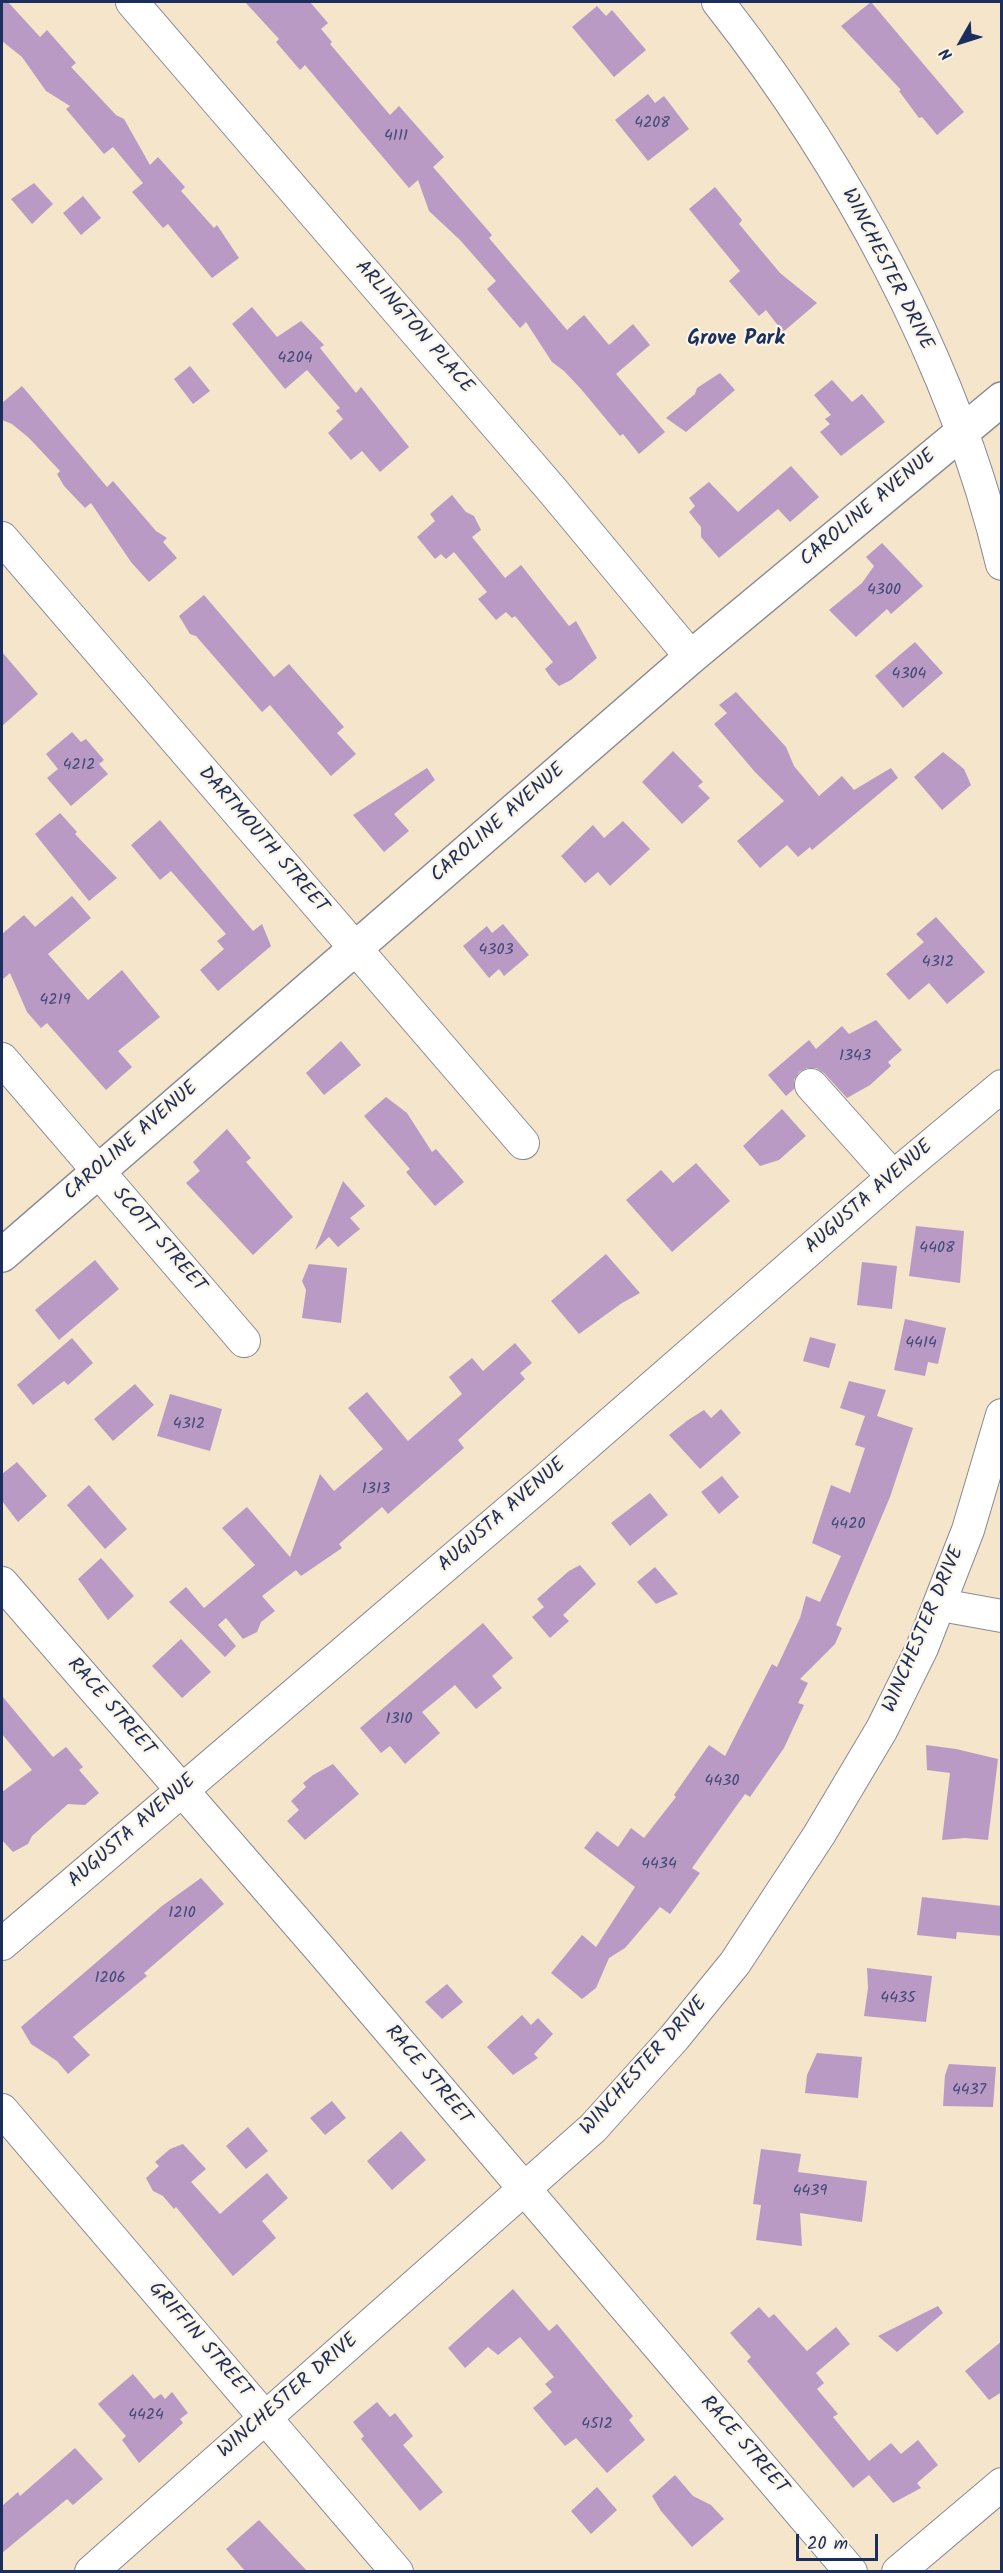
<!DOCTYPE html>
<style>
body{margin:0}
#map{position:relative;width:1003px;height:2573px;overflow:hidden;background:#f5e5cb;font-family:Kalam,sans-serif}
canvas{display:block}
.frame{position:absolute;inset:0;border:3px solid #1b2f5e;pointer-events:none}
.north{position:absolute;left:931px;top:12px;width:60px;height:60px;-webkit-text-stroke:4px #fcf5e5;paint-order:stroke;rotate:231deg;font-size:16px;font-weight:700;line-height:24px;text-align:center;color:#1b2f5e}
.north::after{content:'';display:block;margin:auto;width:21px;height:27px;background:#1b2f5e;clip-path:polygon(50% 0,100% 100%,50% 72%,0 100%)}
.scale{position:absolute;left:796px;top:2534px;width:82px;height:27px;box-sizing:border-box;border:3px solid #1b2f5e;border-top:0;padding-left:8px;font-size:18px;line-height:21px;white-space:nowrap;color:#1b2f5e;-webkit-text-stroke:4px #fcf5e5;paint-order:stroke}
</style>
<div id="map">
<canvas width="1003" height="2573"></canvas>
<div class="frame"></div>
<div class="north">N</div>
<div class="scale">20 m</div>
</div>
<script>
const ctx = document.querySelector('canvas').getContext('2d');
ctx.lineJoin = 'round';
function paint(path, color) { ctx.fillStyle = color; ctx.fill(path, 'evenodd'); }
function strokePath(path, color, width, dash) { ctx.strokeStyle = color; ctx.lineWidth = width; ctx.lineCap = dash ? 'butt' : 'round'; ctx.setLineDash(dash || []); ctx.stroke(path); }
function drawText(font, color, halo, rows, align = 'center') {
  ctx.font = font + ' Kalam,sans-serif'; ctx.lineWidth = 4.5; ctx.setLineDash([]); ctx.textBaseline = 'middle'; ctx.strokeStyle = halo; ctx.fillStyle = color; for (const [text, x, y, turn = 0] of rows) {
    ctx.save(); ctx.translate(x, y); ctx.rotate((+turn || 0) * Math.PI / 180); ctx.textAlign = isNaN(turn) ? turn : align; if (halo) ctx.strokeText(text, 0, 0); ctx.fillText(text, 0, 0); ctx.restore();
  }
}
const building = new Path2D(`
 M2,2h6l32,35 7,-7 29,33 -5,4 45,48 8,4 26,46 8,-8 27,30 -4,4 33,37 3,-3 22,33 -27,20 -44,-54 -5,4 -31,-36 11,-9 -30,-36 -9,7 -38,-45 4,-3 -24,-15 -24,-34 -20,-16z
 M245,2h65l18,21 -7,6 11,13 -2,2 60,71 9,-9 45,51 -11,10 59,68 -3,3 78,92 17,-15 25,30 24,-21 17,21 -34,29 49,58 -26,22 -16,-20 -3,2 -39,-47 -17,-18 -12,-9 -26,-40 -6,6 -33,-39 9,-8 -36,-41 -31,-29 -11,-31 -9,8 -104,-123 -5,5 -24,-28 3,-3z
 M871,2l93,110 -27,23 -15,-18 -3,1 -20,-27 2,-1 -60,-64z
 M597,6l9,10 6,-6 34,40 -32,27 -42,-50z
 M648,94l7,9 9,-7 25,33 -41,32 -33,-41z
 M34,183l19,21 -21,20 -21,-25z
 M715,187l27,33 -3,4 41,49 37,30 -34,29 -17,-22 -7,6 -30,-35 11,-10 -51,-62z
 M83,196l18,22 -20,17 -18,-22z
 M252,307l25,30 24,-16 23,24 -4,3 36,45 5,-6 48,60 -29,25 -18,-21 -11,9 -23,-27 15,-14 -7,-8 4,-3 -33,-38 -22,19 -53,-65z
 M190,366l20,25 -17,13 -19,-25z
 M720,373l15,17 -49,42 -20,-14 29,-24 2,-6z
 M832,380l20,22 10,-8 23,28 -44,34 -21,-24 10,-8 -5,-5 6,-4 -17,-20z
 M22,386l85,101 6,-6 43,50 11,7 -4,4 14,16 -28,24 -18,-20 -40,-59 -6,5 -21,-22 -7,-12 3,-3 -31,-33 -17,-14 -10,-4v-17z
 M791,466l28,31 -29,25 -12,-13 -59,49 -18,-21v-10l-12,-15 6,-6 -6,-8 20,-16 29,30z
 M452,495l14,17 8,4 7,14 -9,7 33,41 16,-13 48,61 7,-5 21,37 -26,22 -12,6 -7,-7 -7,-10 8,-7 -38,-46 -3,2 -6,-6 -10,8 -18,-21 9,-7 -33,-40 -8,7 -5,-5 -6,5 -18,-22 18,-16 -5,-7z
 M882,543l41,43 -32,28 -4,-5 -31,28 -27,-27 33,-27 12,-17 -8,-9z
 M204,595l70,82 15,-13 55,63 -7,6 19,21 -25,22 -61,-71 -8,7 -66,-76 -6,-2 -11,-18z
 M915,642l28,31 -40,35 -28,-32z
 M2,652l36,42 -36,32z
 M736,692l50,55 8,19 25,30 23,-20 12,14 37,-22 7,10 -86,72 -2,-3 -12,10 -11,-12 -27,23 -23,-27 47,-40 -29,-29 -41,-48 13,-11 -8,-8z
 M72,732l9,10 5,-3 18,21 -5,4 9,10 -37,32 -24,-28 11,-9 -12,-15z
 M673,751l30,31 -5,4 12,12 -28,26 -40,-42z
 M943,752l21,17 7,16 -29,25 -28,-33z
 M427,768l8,12 -41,34 15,17 -25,21 -31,-37z
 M60,813l17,19 -2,2 42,44 -28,23 -54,-67z
 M160,820l93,111 9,-7 9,22 -53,45 -18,-21 24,-21 -7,-8 9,-7 -55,-63 -11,9 -29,-35z
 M623,821l27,28 -40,37 -12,-14 -13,11 -24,-27 32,-31 11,13z
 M72,896l19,22 -43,36 40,46 34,-30 38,47 -42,34 14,16 -26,23 -59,-67 -6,5 -14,-16 -17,-39 -8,7v-46l22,-19 11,12z
 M936,917l49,55 -38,32 -18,-21 -20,17 -23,-26 38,-32 -8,-8z
 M503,924l26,31 -25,21 -5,-7 -10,9 -26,-32 24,-20 5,7z
 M876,1020l26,30 -14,12 3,4 -21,19 -23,13 -23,-25 -8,-5h-9l-8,4 -5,8v9l-8,7 -18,-21 41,-35 7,9 26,-23 7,8z
 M341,1041l20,24 -37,30 -18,-22z
 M386,1097l21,16 25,39 4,-3 28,33 -29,24 -29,-34 4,-3 -46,-53z
 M782,1109l24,27 -27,24 -19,6 -17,-20z
 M227,1129l24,29 -5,4 47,55 -40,38 -67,-72 14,-12 -7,-9z
 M696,1163l34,38 -58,51 -46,-52 35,-30 12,13z
 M343,1181l22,25 -15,12 10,11 -22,18 -9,-10 -14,13z
 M916,1226l48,5 -4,52 -51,-7z
 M606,1254l34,39 -18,10 -43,31 -28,-33z
 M95,1260l24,29 -60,51 -24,-30z
 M862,1262l35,4 -5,43 -35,-4z
 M309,1264l38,4 -6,55 -39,-5 4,-28 -4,-9z
 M905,1319l41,9 -8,36 -10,-2 -3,14 -31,-6z
 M810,1337l26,7 -7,24 -26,-7z
 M72,1338l21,25 -25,22 -4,-4 -31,24 -16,-20z
 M515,1343l17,20 -12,10 5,6 -67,61 6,8 -76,66 -6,-7 -43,37 3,4 -41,28 -5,-6 -34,26 13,15 -14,11 -4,10 -14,7 -17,-21 -8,7 18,21 -11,11 -56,-55 17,-15 18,21 51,-43 -33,-37 25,-21 43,50 30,-83 14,17 49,-42 -35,-41 19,-16 41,49 54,-47 -13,-17 23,-19 11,13z
 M849,1381l37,9 -9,26 36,12 -23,69 -54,128 6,3 -7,16 -35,35 8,4 -10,20 6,2 -20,43 -34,49 -5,-3 -53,74 8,5 -30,41 -10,-7 -35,41 -16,10 -13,30 -14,11 -31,-26 31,-38 14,12 39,-60 -51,-39 13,-17 21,16 13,-19 13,10 32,-41 -2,-2 35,-50 16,11 47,-92 5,3 23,-49 6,-22 14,6 21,-46 -29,-13 19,-58 19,8 15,-45 -10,-3 10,-29 -25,-8z
 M135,1384l19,21 -41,36 -19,-22z
 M170,1394l52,15 -12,42 -53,-15z
 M721,1409l20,24 -41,36 -31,-34 19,-15 16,-10 7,8z
 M17,1462l30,34 -29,26 -16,-21v-27z
 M722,1476l17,21 -20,17 -18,-22z
 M89,1485l38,44 -22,20 -38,-44z
 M650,1493l18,22 -38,31 -19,-23z
 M101,1558l33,38 -26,24 -30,-41z
 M580,1565l16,19 -33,31 6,6 -19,17 -18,-21 12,-10 -7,-8 32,-28z
 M655,1567l23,27 -22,10 -19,-22z
 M483,1623l30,35 -21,18 10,12 -26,21 -21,-24 -33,27 18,21 -35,31 -15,-18 -9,7 -21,-25z
 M181,1639l30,33 -29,26 -30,-32z
 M2,1696l51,61 13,-10 17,20 -4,3 20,23 -14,12 -17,-1 -36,32 -4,8 -15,8 -11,-12v-48l30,-22 -30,-36z
 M926,1745l30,4 42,10 -10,81 -23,-2 -23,2 8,-67 -23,-3z
 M333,1764l26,30 -54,46 -18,-19 12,-11 -8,-9 15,-14 -3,-4 10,-8z
 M201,1878l23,26 -80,69 3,3 -74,61 17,18 -22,19 -11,-13 -26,-17 -10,-17 141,-121z
 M922,1897l80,9v30l-45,-4 -1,7 -39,-4z
 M867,1968l65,8 -6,46 -62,-6 4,-28z
 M447,1984l16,18 -21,17 -17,-17z
 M522,2015l9,10 7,-7 15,16 -19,20 4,4 -25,17 -26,-28z
 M817,2053l45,4 -4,41 -53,-5 2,-18z
 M949,2064l47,3 -3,40 -50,-1 2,-31z
 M332,2101l14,17 -21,17 -15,-17z
 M248,2127l20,24 -22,18 -20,-23z
 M401,2131l25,29 -34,30 -25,-29z
 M183,2144l23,25 -15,13 29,32 47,-41 21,25 -26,23 14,17 -43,38 -57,-69 -2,2 -11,-13 -10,-5 -7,-13 13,-12 -4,-4 15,-13z
 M761,2149l40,5 -3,18 69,9 -5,41 -62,-9 2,33 -46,-6 5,-35 -8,-1z
 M513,2289l36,42 8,-7 76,92 -4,4 16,20 -38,33 -31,-35 -11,8 -32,-38 19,-16 -7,-8 9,-7 -34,-40 -22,18 -10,-8 -23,21 -17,-20z
 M938,2306l5,7 -46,39 -19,-16z
 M759,2307l10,11 5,-4 33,37 29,-24 14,17 -34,29 8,10 -7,6 21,25 -5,3 36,44 22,-18 10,11 17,-14 20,25 -21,18 4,5 -28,15 -24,-28 -16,13 -106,-127 4,-4 -21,-24z
 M1002,2341v51l-13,8 -24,-29z
 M133,2374l21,25 7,-5 4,5 7,-7 16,21 -8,6 3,4 -44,40 -17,-23 4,-4 -28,-32z
 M377,2402l13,15 5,-4 18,23 -10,9 40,47 -23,19 -59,-72 3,-3 -11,-14z
 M75,2448l28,31 -30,26 -6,-6 -65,54v-47l16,-14 2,4z
 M675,2475l18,21 18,9 13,14 -32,28 -31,-36 -9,-15z
 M597,2487l20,23 -26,24 -20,-23z
 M259,2520l48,51h-62l-19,-22z`);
const minor = new Path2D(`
 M132,2l421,489 138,166
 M718,2c127,162 236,360 284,562
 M2,538l521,605
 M2,1059l242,282
 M811,1085l82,92
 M2,1583l318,366 531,623
 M941,1605l61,11
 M2,1944l539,-460 352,-307 109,-91
 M2,2110l395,462
 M91,2572l502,-444 81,-90 61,-75 84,-128 63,-106 40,-81 46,-118 34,-115
 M898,2572l104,-88`);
const tertiary = new Path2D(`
 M2,1255l689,-598 311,-258`);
const numberNames = [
 ["4208",652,124],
 ["4111",396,137],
 ["4204",295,359],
 ["4300",884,591],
 ["4304",909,675],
 ["4212",79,766],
 ["4303",496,951],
 ["4312",938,963],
 ["4219",55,1001],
 ["1343",855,1057],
 ["4408",937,1249],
 ["4414",921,1344],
 ["4312",189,1425],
 ["1313",376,1490],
 ["4420",848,1525],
 ["1310",399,1720],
 ["4430",722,1782],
 ["4434",659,1865],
 ["1210",182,1914],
 ["1206",110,1979],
 ["4435",898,1999],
 ["4437",969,2091],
 ["4439",810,2192],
 ["4424",146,2416],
 ["4512",597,2425]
];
const streetNames = [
 ["WINCHESTER DRIVE",886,270,63],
 ["ARLINGTON PLACE",413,328,49],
 ["CAROLINE AVENUE",869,509,-40],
 ["CAROLINE AVENUE",499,824,-41],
 ["DARTMOUTH STREET",262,841,49],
 ["CAROLINE AVENUE",132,1142,-41],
 ["AUGUSTA AVENUE",870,1198,-41],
 ["SCOTT STREET",158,1241,49],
 ["AUGUSTA AVENUE",503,1516,-41],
 ["WINCHESTER DRIVE",925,1630,-67],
 ["RACE STREET",110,1708,49],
 ["AUGUSTA AVENUE",133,1832,-41],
 ["WINCHESTER DRIVE",645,2067,-48],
 ["RACE STREET",427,2076,50],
 ["GRIFFIN STREET",199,2341,49],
 ["WINCHESTER DRIVE",289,2397,-41],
 ["RACE STREET",743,2446,49]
];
const neighbourhoodNames = [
 ["Grove Park",736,340]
];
paint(building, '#b99ac4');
strokePath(minor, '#888a94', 34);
strokePath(tertiary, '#888a94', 36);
strokePath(minor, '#fff', 32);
strokePath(tertiary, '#fff', 33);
drawText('16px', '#424a78', null, numberNames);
drawText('20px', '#1b2f5e', '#fcf5e5', streetNames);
drawText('bold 21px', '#1b2f5e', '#fcf5e5', neighbourhoodNames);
</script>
